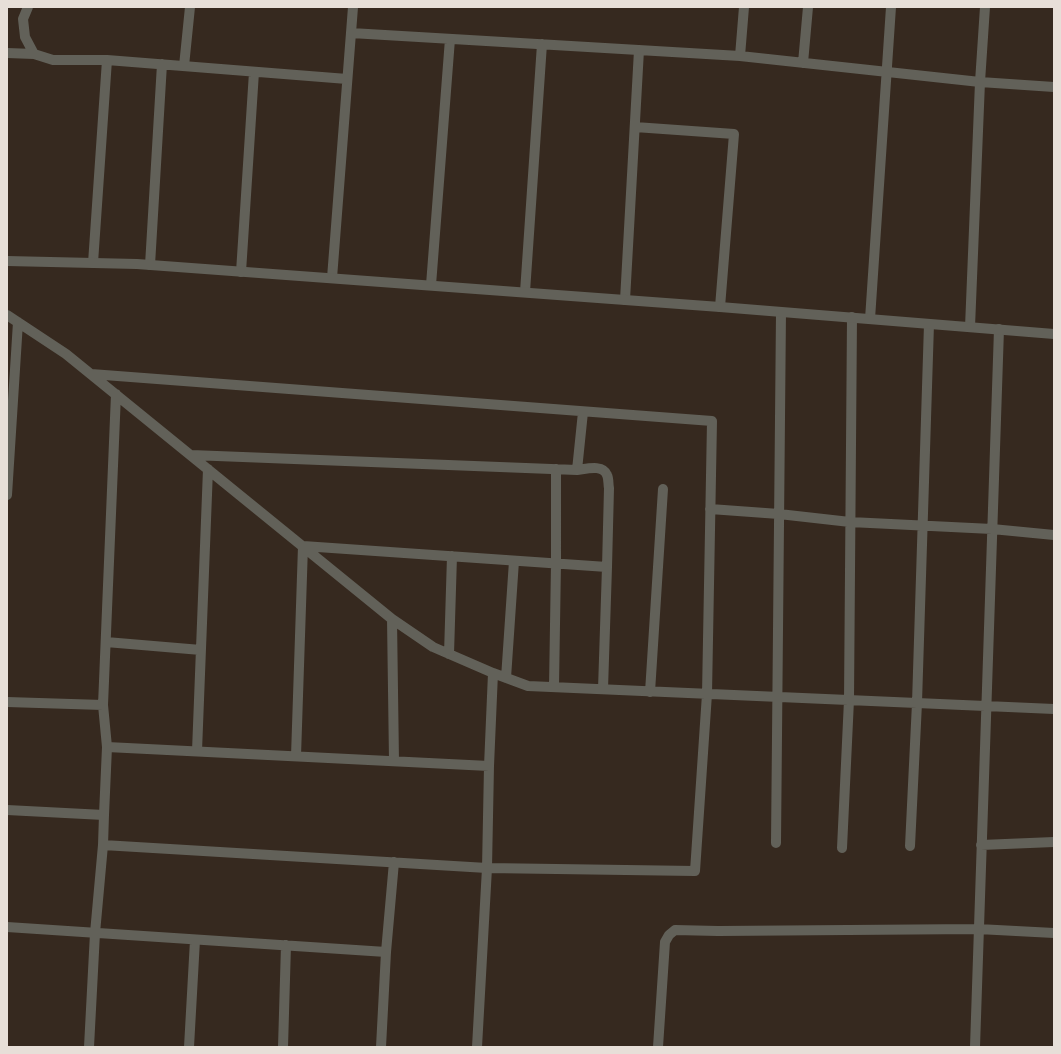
<!DOCTYPE html>
<style>
body{margin:0}
#map{position:relative;width:1061px;height:1054px;overflow:hidden;background:#36291f;font-family:Manrope,sans-serif}
canvas{display:block}
.frame{position:absolute;inset:0;border:8px solid #e7dfd8;pointer-events:none}
</style>
<div id="map">
<canvas width="1061" height="1054"></canvas>
<div class="frame"></div>
</div>
<script>
const ctx = document.querySelector('canvas').getContext('2d');
ctx.lineJoin = 'round';
function strokePath(path, color, width, dash) { ctx.strokeStyle = color; ctx.lineWidth = width; ctx.lineCap = dash ? 'butt' : 'round'; ctx.setLineDash(dash || []); ctx.stroke(path); }
const minor = new Path2D(`
 M28,7l-5,12 2,18 9,17 19,6h54l240,19
 M351,33l389,23 240,26 74,5
 M7,53l27,1
 M740,56l4,-49
 M803,63l5,-56
 M184,66l6,-59
 M635,127l99,7 -14,173
 M93,263l14,-203
 M150,265l12,-201
 M241,272l13,-200
 M332,278l21,-271
 M431,285l19,-246
 M525,292l17,-248
 M625,300l14,-250
 M7,315l59,39 326,265 41,28 60,26 35,13 526,23
 M870,319l21,-312
 M970,327l10,-245 5,-75
 M91,374l621,47 -5,273 -12,177 -208,-3 -384,-23
 M191,455l386,15c9,-1 26,-6 30,5 2,4 1,9 2,13l-2,79 -4,122
 M577,470l6,-58
 M7,495l11,-173
 M710,509l69,5 71,8 142,7 62,6
 M392,619l2,142
 M106,642l95,8
 M449,654l3,-98
 M506,678l8,-117
 M554,687l2,-124v-94
 M650,692l13,-203
 M7,702l96,3
 M107,747l382,19
 M197,751l11,-282
 M296,756l7,-210 304,21
 M7,810l97,5
 M776,843l5,-531
 M981,845l73,-3
 M910,846l7,-143 12,-379
 M842,848l7,-148 3,-383
 M7,927l379,25
 M89,1047l6,-114 8,-88 1,-30 3,-68 -4,-42 13,-311
 M189,1047l6,-107
 M283,1047l3,-102
 M381,1047l5,-95 8,-90
 M477,1047l10,-179 2,-102 4,-93
 M658,1047l7,-105 4,-7 6,-5 43,1 260,-2 76,4
 M975,1047l24,-718`);
const tertiary = new Path2D(`
 M7,261l130,3 583,43 334,27`);
strokePath(minor, '#626159', 10);
strokePath(tertiary, '#626159', 10);
</script>
